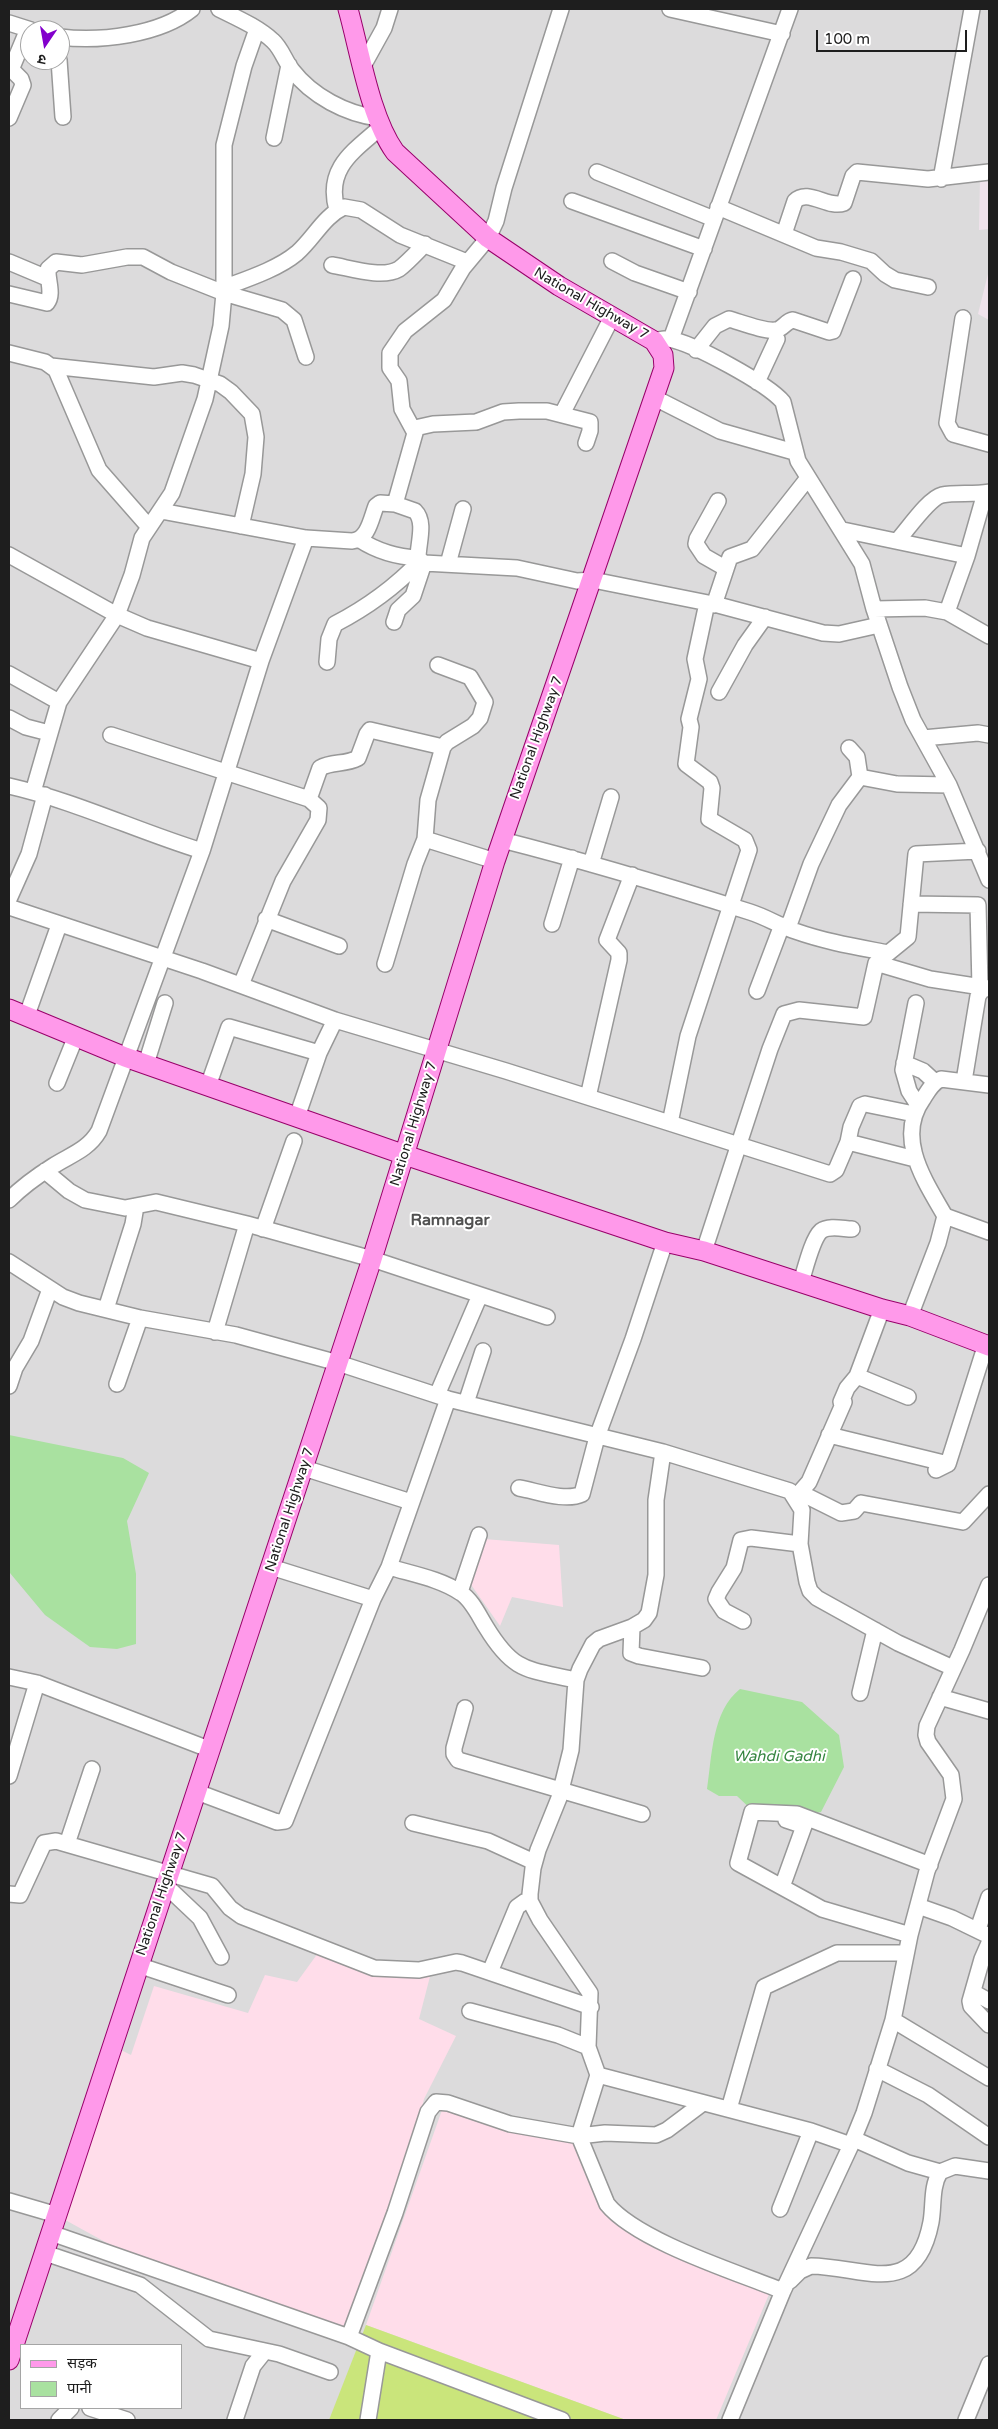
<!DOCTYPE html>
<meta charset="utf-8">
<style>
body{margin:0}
#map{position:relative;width:998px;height:2429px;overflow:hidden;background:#f0e3ec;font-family:"Varela Round","Noto Sans Devanagari",sans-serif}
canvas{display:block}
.frame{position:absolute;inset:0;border:10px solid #1e1e1e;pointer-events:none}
.legend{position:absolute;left:20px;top:2344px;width:162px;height:65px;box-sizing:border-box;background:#fff;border:1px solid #a5a5a5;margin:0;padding:6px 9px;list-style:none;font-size:15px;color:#1e1e1e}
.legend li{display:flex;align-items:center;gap:10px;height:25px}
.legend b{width:25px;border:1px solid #a5a5a5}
.north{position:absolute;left:20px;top:20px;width:50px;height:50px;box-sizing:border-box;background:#fff;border:1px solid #a5a5a5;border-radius:50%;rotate:192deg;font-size:14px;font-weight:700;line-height:20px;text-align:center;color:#1e1e1e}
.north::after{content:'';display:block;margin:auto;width:18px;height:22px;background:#8300cc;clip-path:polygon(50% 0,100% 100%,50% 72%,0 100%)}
.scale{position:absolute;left:816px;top:30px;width:151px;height:22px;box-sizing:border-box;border:2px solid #1e1e1e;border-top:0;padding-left:6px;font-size:15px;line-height:18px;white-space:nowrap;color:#1e1e1e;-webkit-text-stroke:4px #fff;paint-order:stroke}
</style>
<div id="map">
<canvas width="998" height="2429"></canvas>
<div class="frame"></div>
<ul class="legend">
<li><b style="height:6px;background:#ff99ea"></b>सड़क</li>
<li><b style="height:14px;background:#a9e1a0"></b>पानी</li>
</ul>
<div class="north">उ</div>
<div class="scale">100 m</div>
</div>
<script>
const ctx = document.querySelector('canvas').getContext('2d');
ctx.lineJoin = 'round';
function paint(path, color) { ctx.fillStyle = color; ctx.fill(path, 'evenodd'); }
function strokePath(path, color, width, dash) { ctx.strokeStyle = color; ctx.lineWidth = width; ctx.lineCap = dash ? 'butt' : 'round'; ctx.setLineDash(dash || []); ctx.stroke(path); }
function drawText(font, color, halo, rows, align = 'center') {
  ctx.font = font + ' "Varela Round",sans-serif'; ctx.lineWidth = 4; ctx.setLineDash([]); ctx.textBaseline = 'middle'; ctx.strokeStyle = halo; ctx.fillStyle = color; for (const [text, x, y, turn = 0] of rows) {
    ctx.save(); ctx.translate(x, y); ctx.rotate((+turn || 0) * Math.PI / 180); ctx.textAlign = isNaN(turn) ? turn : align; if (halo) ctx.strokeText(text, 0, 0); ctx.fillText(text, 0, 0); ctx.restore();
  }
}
const residential = new Path2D(`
 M9,9h980v166l-9,4 -1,51 10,-1v41l-11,44 11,6v2100h-980zM30,30h30v30h-30zM21,2345h160v63h-160z`);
const education = new Path2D(`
 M484,1539l75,6 4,62 -51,-10 -12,29 -33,-47z
 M318,1953l55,11 61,-3 -15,58 37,17 -32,63 -29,114 -46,124 -202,-72 -89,-49 57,-169 16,8 23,-69 94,27 17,-38 32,7z
 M442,2110l68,23 64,-3 22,56 60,49 119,45 -59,140h-90l-260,-95z`);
const pitch = new Path2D(`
 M366,2325l260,95h-297z`);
const water = new Path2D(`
 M9,1435l114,23 26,15 -22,48 9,53v70l-19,5 -27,-2 -45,-32 -35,-42z
 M740,1689l62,13 37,33 5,32 -23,45 -33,6 -34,-6 -17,-16h-18l-12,-7c5,-33 5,-78 33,-100z`);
const minor = new Path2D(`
 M219,9c18,9 39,18 54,32 8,7 12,20 19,29 20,26 54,44 86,48
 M670,9l112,25
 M9,23l22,7
 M60,37c40,5 100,-2 132,-28
 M59,60l4,57
 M363,66l21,-38 6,-19
 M9,118l14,-33 -2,-6 -9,-9 1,-5 15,-36
 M274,138l15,-73
 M597,172l117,47
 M941,179l31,-170
 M572,201l132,48
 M718,207l98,41 25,4 30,9 14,13 10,6 33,7
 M337,210c-12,-42 17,-59 44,-83
 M784,234l11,-33c13,-13 33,8 49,2l9,-27 4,-4 71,7 61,-7
 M612,261l23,12 54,19
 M9,262l38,16
 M332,265c18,3 50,14 67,4 9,-7 18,-17 26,-25
 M223,288c24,-9 55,-19 74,-35 17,-15 27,-37 47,-46l17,3 39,25 67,27
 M9,294l38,9c7,-9 0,-23 1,-34l8,-7 26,3 45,-8h16l28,15 53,21 58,17 12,10 12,37
 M963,318l-16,105 6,11 36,10
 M671,339l119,-330
 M654,341c5,-1 10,-3 15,-2 24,4 99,45 114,63l15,59 64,103 12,45 26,78 13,33 36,65 40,95
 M696,350l19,-24 14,-7c11,3 36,13 47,11 7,-1 10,-9 17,-10l36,12 4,-1 20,-52
 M9,353l36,9 11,8 43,100 50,57
 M51,366l103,11 28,-4 12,2 26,9 11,8 21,22 4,23 -3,37 -12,52
 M757,382l20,-43
 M655,398l65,33 74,21
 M562,414l50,-97
 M415,428l18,-4 43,-2 27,-10 16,-1h28l43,11v9l-4,12
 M718,501l-21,38 -1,5 8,12 21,12
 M395,504l20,-71 -13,-24 -3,-28 -9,-13v-15l15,-22 39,-31 19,-32 25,-30 8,-17 8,-33 57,-179
 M161,511l145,27 46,3c16,-1 19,-22 24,-35l4,-3 15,1 20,7c11,11 3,32 3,47l6,5 93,5 60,13 16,-1 125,25 105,28 16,1 40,-9
 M843,530l124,26 -20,56
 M360,540c17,11 39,17 58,18
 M898,540c10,-11 31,-42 44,-45 13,-3 32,0 47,-3
 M9,555l108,60 30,13 114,33
 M967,556l18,-63
 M448,564l15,-55
 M714,605l16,-48 22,-8 56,-71
 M874,609l51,-1 22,4 42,24
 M394,622l4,-12 15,-14 11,-33
 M327,662l2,-23 6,-15c31,-16 61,-38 85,-63
 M9,674l50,28
 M719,692l26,-47 20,-28
 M9,718l17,9 23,6
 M111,735l198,64 10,9 -1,12 -35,61 -42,104
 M923,738l55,-5 11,2
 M849,748l8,9 3,20 37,7 52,1
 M9,786c66,15 128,45 193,65
 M33,792l26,-90 58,-87 15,-40 10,-37 30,-45 33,-94 16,-73 3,-33v-148l20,-79 13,-37
 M309,799l11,-31c12,-7 25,-3 38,-10l9,-24 3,-4 73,17
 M425,839l70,22
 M502,840c83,21 166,46 248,72 16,5 30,14 45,19 31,11 62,16 93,22
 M591,864l20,-67
 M9,899l20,-45 16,-59
 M911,904l67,1 2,82
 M9,907l193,64 133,49 171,51 324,103 6,-4 12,-28 67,17
 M266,919l73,27
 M552,924l20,-66
 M788,928l23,-64 28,-59 21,-28
 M881,959l27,-22 8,-83 62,-3
 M385,964l30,-100 10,-25 3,-39 15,-53 4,-5 26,-16 7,-8 5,-16 -15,-25 -32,-12
 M757,991l25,-66
 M916,1003l-13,67 6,21 9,14
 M27,1015l32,-90
 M904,1063l19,8 12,11
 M146,1064l19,-61
 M964,1081l14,-85 4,-6 7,-2
 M57,1083l19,-47
 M208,1086l21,-59 90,26
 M588,1097l31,-137v-7l-12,-13 25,-65
 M297,1117l22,-64 16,-33
 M670,1123l18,-87 61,-186 -4,-10 -36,-21 3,-31 -2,-6 -24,-18 5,-37 -2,-8 10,-40 -4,-20 12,-56
 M848,1142l3,-15 9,-21 5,-2 49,10
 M45,1171l24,20 16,9 40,8 31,-6 91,22 125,35 175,58
 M9,1200c13,-13 28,-24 44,-34 17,-11 35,-16 46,-35l103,-280 59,-190 45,-123
 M945,1216l44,16
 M263,1229l31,-88
 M704,1251l66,-202 14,-35 15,-4 65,7 12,-54 54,16 58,9
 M9,1262l54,35 16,6 61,15 96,17 102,28 110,36 215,53 127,39 12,19 -2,34 7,38 3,9 7,7 81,45 55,25
 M801,1282c4,-12 11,-43 20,-51 8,-6 23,-2 31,-2
 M106,1309l27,-85 3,-18
 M910,1316l28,-73 7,-27c-20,-35 -50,-78 -22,-117 5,-8 9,-16 18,-20l48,6
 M215,1332l32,-108
 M857,1376l51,21
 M117,1384l23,-66
 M9,1386l6,-18 16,-27 19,-52
 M437,1395l43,-100
 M466,1403l17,-52
 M829,1435l119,29
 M663,1452l-7,48v75l-7,38 -5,7 -12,7 -33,12 -6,5 -13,25 -4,11 -5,70 -12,48 -21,52 -5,18 -3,26v7l10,19 50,73 -2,54 10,28 -19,61 28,68c30,37 129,68 176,87
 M304,1468l107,34
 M936,1470l12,-6 38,-120
 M519,1488c18,3 46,14 63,6l15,-57 36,-98 32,-97
 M801,1493l40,20 13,-2 7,-8 102,19 26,-28
 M795,1498l14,-16 35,-80h-3l6,-14 10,-12 25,-67
 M271,1567l102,32
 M389,1567c23,7 52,12 72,26 11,7 18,23 25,34 28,46 41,42 90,53
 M460,1592l19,-57
 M743,1621l-19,-10 -8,-12 3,-7 15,-24 7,-28 10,-2 49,6
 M632,1627l-1,26 8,3 63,12
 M9,1677l28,6 174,67
 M860,1693l15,-63
 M940,1697l49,14
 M465,1708l-11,40v6l4,6 184,54
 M9,1776l28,-93
 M197,1792l80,30 8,-1 88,-222 16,-32 59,-168
 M413,1823l75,18 46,21
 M67,1844l25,-75
 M164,1884l36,34 21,39
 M782,1887l22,-61 -18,-6
 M9,1894l11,1 24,-52 12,-2 156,45 18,22 11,8 133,52 45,2 37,-8 6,1 129,44
 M918,1906l34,12 37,18
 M978,1929l11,-32
 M910,1935l-88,-26 -84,-46 14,-51 45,2 133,51
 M989,1943l-7,16 -12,42 1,5 18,19
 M138,1965l90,30
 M490,1972l27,-65 7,-5 6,-1
 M973,1992l16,9
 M470,2011l88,24 30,12
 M893,2020l96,58
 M877,2069l51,26 61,42
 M598,2075l213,56 40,14
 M729,2109l35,-122 73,-34h69
 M854,2139l54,24 32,9
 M9,2201l48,14
 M780,2209l31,-78
 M51,2233l298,104 30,14 183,69
 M45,2253l95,32 69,54 70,15 51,18
 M790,2281l10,-10 11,-5c56,1 105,34 120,-44 3,-17 0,-35 9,-50l15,-6 34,5
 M349,2337l46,-124 33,-101 8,-10 12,1 62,21 69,12 26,-3 51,2 11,-5 36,-27
 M90,2408l37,12
 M59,2420l12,-12
 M235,2420l18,-54 12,-15
 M368,2420l11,-69
 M730,2420l53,-129 68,-146 13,-32 29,-93 17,-85 17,-64 27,-72 -3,-24 -23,-33 -2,-7 1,-9 35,-76 27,-65
 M966,2420l23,-56`);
const major = new Path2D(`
 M9,1009l116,48 280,98 260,87 39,9 178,58 28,7 79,30
 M9,2360l363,-1101 123,-398 169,-493 -1,-13 -9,-14 -95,-55 -71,-48 -93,-86c-25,-35 -35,-100 -47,-143`);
const streetNames = [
 ["National Highway 7",591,304,30],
 ["National Highway 7",537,738,-70],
 ["National Highway 7",414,1124,-73],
 ["National Highway 7",290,1510,-72],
 ["National Highway 7",162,1894,-71]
];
const waterNames = [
 ["Wahdi Gadhi",779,1757]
];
const quarterNames = [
 ["Ramnagar",450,1221]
];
paint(residential, '#dcdbdc');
paint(education, '#ffddea');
paint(pitch, '#cae57b');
paint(water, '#a9e1a0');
strokePath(minor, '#989898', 18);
strokePath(major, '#98006a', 21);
strokePath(minor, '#fff', 15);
strokePath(major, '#ff99ea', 19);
drawText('14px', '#1e1e1e', '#fff', streetNames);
drawText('italic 15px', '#34843f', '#fff', waterNames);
drawText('bold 16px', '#515151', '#fff', quarterNames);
</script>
